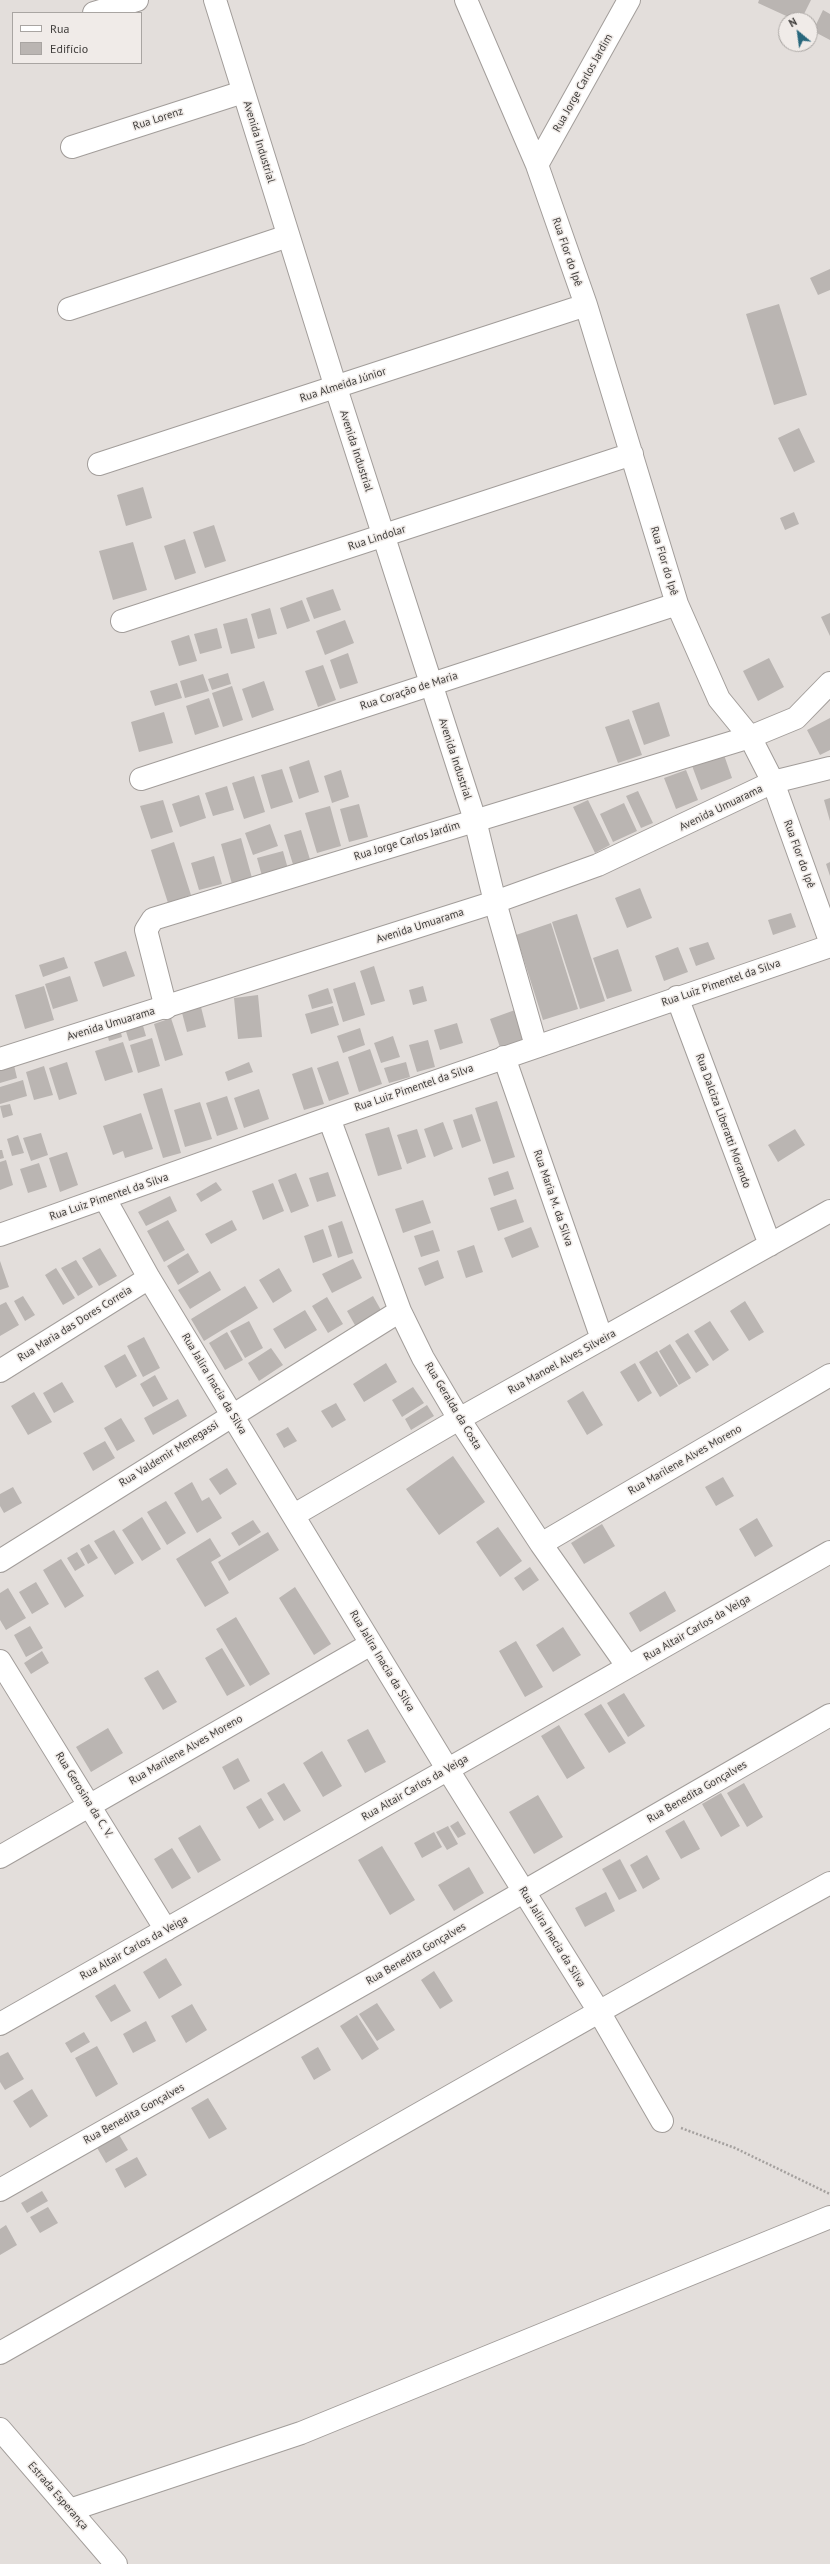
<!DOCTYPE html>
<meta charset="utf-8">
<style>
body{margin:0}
#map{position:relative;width:830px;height:2564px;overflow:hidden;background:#e3dedb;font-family:"PT Sans",sans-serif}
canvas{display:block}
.legend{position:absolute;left:12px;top:12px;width:130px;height:52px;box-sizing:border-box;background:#f0ebe8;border:1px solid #a9a5a2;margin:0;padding:5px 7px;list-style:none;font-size:12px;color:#3e3c3a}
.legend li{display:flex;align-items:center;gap:8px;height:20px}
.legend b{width:20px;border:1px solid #a9a5a2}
.north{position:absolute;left:778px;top:12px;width:40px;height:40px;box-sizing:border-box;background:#f0ebe8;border:1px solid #a9a5a2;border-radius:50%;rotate:331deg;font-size:11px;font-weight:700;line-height:16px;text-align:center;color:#3e3c3a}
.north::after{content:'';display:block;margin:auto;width:14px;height:18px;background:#28677c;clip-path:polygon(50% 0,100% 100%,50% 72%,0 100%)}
</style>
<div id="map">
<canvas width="830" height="2564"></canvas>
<ul class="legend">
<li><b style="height:5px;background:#fff"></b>Rua</li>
<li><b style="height:11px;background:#bab5b2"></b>Edifício</li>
</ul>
<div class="north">N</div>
</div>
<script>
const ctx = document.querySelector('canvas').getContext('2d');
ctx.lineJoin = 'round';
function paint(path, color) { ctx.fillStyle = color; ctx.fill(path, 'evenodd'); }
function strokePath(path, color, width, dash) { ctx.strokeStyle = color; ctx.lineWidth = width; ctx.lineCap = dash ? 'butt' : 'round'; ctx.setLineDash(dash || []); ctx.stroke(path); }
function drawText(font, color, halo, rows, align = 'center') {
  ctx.font = font + ' "PT Sans",sans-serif'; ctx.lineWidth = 3; ctx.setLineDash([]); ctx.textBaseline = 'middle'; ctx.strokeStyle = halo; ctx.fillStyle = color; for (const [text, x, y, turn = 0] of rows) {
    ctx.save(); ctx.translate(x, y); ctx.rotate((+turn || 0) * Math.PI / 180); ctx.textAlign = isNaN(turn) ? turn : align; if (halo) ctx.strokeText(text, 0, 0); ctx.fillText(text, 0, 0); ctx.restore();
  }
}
const building = new Path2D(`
 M759,0h52l-10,20h-6l-37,-17z
 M823,10l7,4v26l-17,-9z
 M830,269v21l-12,5 -8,-17z
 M779,304l28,91 -33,10 -28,-91z
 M799,428l16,34 -21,10 -16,-34z
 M143,487l9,31 -26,8 -9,-31z
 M794,512l5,12 -14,6 -5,-12z
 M214,525l12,36 -21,7 -12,-36z
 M185,539l11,34 -21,7 -11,-34z
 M133,542l14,48 -34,10 -14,-49z
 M333,589l8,21 -27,9 -8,-21z
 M302,600l8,21 -23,8 -7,-21z
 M270,608l7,26 -19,5 -7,-25z
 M830,613v23l-9,-19z
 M247,618l8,30 -24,6 -8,-30z
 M345,620l9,23 -29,12 -9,-24z
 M217,628l5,20 -22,6 -6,-20z
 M189,635l8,26 -18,5 -8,-25z
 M348,653l10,30 -18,6 -10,-29z
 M769,658l15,29 -26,14 -15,-30z
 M323,665l13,35 -18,7 -13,-36z
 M228,673l3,11 -19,6 -4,-11z
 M203,674l6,17 -24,7 -5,-17z
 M264,681l10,29 -22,8 -10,-29z
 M177,683l5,15 -27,8 -5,-15z
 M232,686l11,34 -20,7 -11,-34z
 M209,698l10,29 -24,8 -9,-29z
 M659,702l11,34 -26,9 -12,-34z
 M164,712l9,31 -34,9 -8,-30z
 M830,718v32l-10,5 -13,-25z
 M629,719l13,36 -24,8 -13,-36z
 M723,752l9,26 -31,12 -10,-27z
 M309,760l10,32 -20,7 -10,-32z
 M282,769l11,33 -22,7 -10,-34z
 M341,770l8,27 -17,6 -8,-27z
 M686,770l12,30 -22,9 -12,-31z
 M254,776l11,36 -21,7 -12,-36z
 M227,786l7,24 -21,6 -8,-23z
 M638,791l15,32 -12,5 -15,-32z
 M199,795l7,23 -26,9 -8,-23z
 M830,798v23l-6,-21z
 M163,800l10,32 -22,7 -11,-33z
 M588,800l22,45 -15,8 -22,-46z
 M624,803l13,28 -24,11 -13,-28z
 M359,804l9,33 -19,5 -9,-33z
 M330,806l11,40 -24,7 -12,-40z
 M270,824l8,22 -25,9 -8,-22z
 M301,830l11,36 -17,5 -11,-36z
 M241,838l11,40 -20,6 -11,-40z
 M174,842l17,53 -23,8 -17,-53z
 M283,851l5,18 -26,7 -5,-18z
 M214,856l8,28 -23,6 -8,-27z
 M830,862v14l-4,-12z
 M640,888l12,30 -25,10 -12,-30z
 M791,913l5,14 -23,8 -5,-15z
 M577,914l28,87 -25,8 -28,-87z
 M551,923l27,86 -35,11 -27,-85z
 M708,942l7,17 -19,7 -7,-18z
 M678,947l10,25 -24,9 -9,-25z
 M618,949l14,42 -25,8 -14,-41z
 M126,951l9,25 -32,11 -9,-25z
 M64,957l4,11 -25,9 -4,-12z
 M374,966l11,35 -14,4 -11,-34z
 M70,976l8,25 -25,8 -8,-25z
 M355,982l10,33 -22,7 -10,-33z
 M44,986l10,34 -29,9 -10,-34z
 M423,986l4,15 -14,4 -4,-15z
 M328,988l5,15 -21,6 -4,-14z
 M258,995l4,42 -24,2 -4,-41z
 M200,1003l6,24 -19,5 -6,-23z
 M333,1006l6,19 -28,9 -6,-20z
 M515,1010l11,31 -25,9 -11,-31z
 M171,1018l12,37 -18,6 -11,-37z
 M141,1019l5,17 -17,5 -5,-16z
 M457,1023l6,20 -23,7 -6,-20z
 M360,1028l5,17 -22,8 -6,-17z
 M120,1029l2,8 -13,4 -2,-8z
 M393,1036l7,21 -19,6 -7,-20z
 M152,1038l8,28 -22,7 -8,-28z
 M428,1040l7,27 -18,5 -8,-27z
 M123,1042l10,30 -28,9 -10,-30z
 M370,1049l12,35 -23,8 -11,-35z
 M13,1061l4,17 -17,5v-18z
 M338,1061l11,33 -20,7 -12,-33z
 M67,1062l10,32 -18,6 -10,-32z
 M249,1062l4,10 -25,9 -3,-9z
 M406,1062l4,15 -21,6 -5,-15z
 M44,1066l9,29 -19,5 -8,-28z
 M312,1067l12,37 -20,6 -12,-36z
 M23,1080l4,16 -27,8v-17z
 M162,1088l19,65 -18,5 -20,-64z
 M259,1089l10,30 -25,9 -10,-30z
 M227,1096l11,33 -21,7 -11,-33z
 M497,1101l18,56 -22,7 -18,-56z
 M200,1102l12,37 -27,8 -11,-37z
 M10,1104l3,11 -10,3 -3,-12z
 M141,1113l12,36 -28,9 -2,-7 -10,4 -10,-29z
 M472,1114l9,27 -19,7 -9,-28z
 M443,1122l10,27 -19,8 -10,-28z
 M389,1127l13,42 -24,7 -13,-42z
 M417,1129l9,28 -19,7 -10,-29z
 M795,1129l10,16 -27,17 -10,-17z
 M41,1133l7,22 -17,6 -8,-23z
 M18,1135l6,18 -12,3 -5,-17z
 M0,1150h2l2,8 -4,1z
 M67,1152l11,33 -18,7 -11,-34z
 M6,1160l7,25 -13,5v-28z
 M39,1163l8,24 -19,6 -8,-24z
 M508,1171l6,18 -20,7 -6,-18z
 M328,1172l8,24 -19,6 -8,-24z
 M296,1173l13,33 -18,7 -13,-33z
 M216,1182l6,8 -21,12 -5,-8z
 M273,1183l11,28 -21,9 -11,-29z
 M170,1196l7,15 -31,15 -8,-14z
 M516,1199l8,23 -26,9 -8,-23z
 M423,1200l8,23 -28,10 -8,-24z
 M168,1220l17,30 -21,12 -17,-31z
 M232,1220l5,10 -26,14 -6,-10z
 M342,1221l11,32 -15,5 -10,-32z
 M531,1227l8,20 -27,11 -8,-20z
 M323,1229l9,27 -19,7 -9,-27z
 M433,1230l7,21 -19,6 -7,-21z
 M474,1245l9,27 -17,6 -9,-27z
 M100,1248l17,28 -18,10 -17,-28z
 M188,1253l11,19 -21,13 -11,-19z
 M353,1259l9,19 -30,15 -10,-19z
 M76,1260l17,27 -15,9 -17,-28z
 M438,1260l6,18 -19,8 -7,-18z
 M0,1261l9,26 -9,3z
 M56,1268l19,30 -12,7 -18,-30z
 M279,1268l13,23 -19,12 -14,-23z
 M210,1271l11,19 -31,19 -12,-19z
 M245,1286l13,22 -54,33 -13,-22z
 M23,1296l12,19 -10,6 -11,-20z
 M373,1296l9,16 -26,15 -9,-16z
 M327,1297l16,27 -15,9 -16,-27z
 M745,1301l19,31 -15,9 -19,-30z
 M6,1302l13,23 -19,11v-31z
 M305,1310l12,20 -32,19 -12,-20z
 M249,1321l14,27 -18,10 -15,-27z
 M710,1321l19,29 -16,11 -19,-30z
 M227,1332l16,28 -18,10 -16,-27z
 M688,1333l21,32 -13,8 -21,-32z
 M144,1337l16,31 -17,9 -16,-31z
 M670,1344l21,34 -12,7 -20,-34z
 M271,1348l12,17 -24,16 -11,-18z
 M657,1351l21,35 -18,11 -21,-35z
 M125,1354l12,22 -21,12 -12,-22z
 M386,1363l11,19 -33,20 -11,-18z
 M635,1363l17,30 -14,9 -18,-30z
 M155,1375l13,24 -15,8 -13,-23z
 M62,1382l12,20 -20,11 -11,-20z
 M413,1387l11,16 -22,14 -10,-17z
 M583,1391l20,34 -16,10 -20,-34z
 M34,1392l18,30 -24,13 -17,-29z
 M178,1399l9,17 -34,19 -9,-17z
 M336,1403l10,17 -14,8 -11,-17z
 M427,1405l7,11 -23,14 -6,-11z
 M121,1418l14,23 -18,10 -13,-23z
 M288,1427l9,14 -13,7 -8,-14z
 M105,1441l10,17 -22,13 -10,-18z
 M453,1456l32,46 -46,33 -33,-46z
 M227,1468l10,16 -17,11 -11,-16z
 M723,1477l11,19 -18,10 -11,-19z
 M192,1482l10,19 7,-4 13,21 -25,15 -23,-40z
 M13,1487l9,16 -18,10 -4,-7v-12z
 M166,1501l20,32 -19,12 -20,-33z
 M142,1517l19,32 -19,12 -20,-31z
 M757,1518l16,28 -18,11 -16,-28z
 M253,1520l8,12 -22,14 -8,-13z
 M602,1524l13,22 -31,18 -13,-21z
 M498,1527l24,34 -22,16 -24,-35z
 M114,1530l20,33 -19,12 -21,-34z
 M268,1532l11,18 -50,31 -11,-19z
 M210,1538l11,18 -10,6 18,31 -24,14 -29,-48z
 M89,1544l9,14 -10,6 -8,-15z
 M77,1552l8,13 -10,6 -8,-13z
 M61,1559l23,37 -19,12 -22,-38z
 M530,1567l9,13 -16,11 -9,-13z
 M36,1582l13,22 -17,10 -13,-22z
 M295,1587l36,57 -17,11 -35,-57z
 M8,1588l18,30 -20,12 -6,-10v-27z
 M665,1591l11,20 -36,21 -11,-19z
 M236,1617l34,57 -20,12 -34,-57z
 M30,1626l13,22 -17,9 -12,-22z
 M563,1627l18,28 -28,17 -17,-27z
 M516,1641l27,46 -18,10 -26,-46z
 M222,1648l23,38 -18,10 -22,-38z
 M42,1651l7,12 -18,11 -7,-11z
 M158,1670l19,32 -14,8 -19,-32z
 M624,1693l21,33 -17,11 -21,-34z
 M601,1704l25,39 -17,10 -25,-39z
 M559,1725l26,43 -18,11 -26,-43z
 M108,1728l15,25 -32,19 -15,-25z
 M368,1729l18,33 -21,11 -18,-33z
 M322,1751l20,35 -19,11 -20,-34z
 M238,1758l12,23 -16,9 -12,-23z
 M284,1783l17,28 -17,10 -17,-28z
 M744,1783l19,34 -16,10 -20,-34z
 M721,1793l19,33 -19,11 -19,-33z
 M538,1795l25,42 -29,17 -25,-42z
 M261,1798l13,22 -15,9 -13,-22z
 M684,1820l16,29 -19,10 -16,-28z
 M458,1821l8,13 -8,4 -8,-12z
 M200,1825l21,35 -23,13 -20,-35z
 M448,1826l10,18 -11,6 -11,-18z
 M434,1832l8,15 -20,11 -8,-15z
 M382,1846l33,54 -25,15 -32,-55z
 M172,1848l19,30 -19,11 -18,-30z
 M647,1855l13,24 -17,10 -13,-24z
 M620,1859l17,32 -18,9 -17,-31z
 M469,1867l15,26 -30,18 -16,-26z
 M606,1892l9,19 -30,16 -10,-19z
 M166,1958l16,27 -23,14 -16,-27z
 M434,1971l19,30 -13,8 -19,-29z
 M115,1984l16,27 -20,11 -16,-26z
 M377,2003l18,27 -18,11 -18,-27z
 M192,2004l15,26 -21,13 -15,-27z
 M357,2015l22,34 -17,11 -22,-34z
 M146,2021l10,20 -23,12 -10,-19z
 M84,2032l6,10 -19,11 -6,-10z
 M97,2046l21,38 -22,13 -21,-39z
 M318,2047l13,23 -17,10 -13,-23z
 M8,2052l16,27 -19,11 -5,-8v-26z
 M32,2089l16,27 -18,12 -17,-27z
 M208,2098l19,31 -18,10 -18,-31z
 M118,2133l10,17 -22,13 -10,-17z
 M137,2157l10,18 -22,13 -10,-19z
 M42,2191l6,10 -21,12 -6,-10z
 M48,2207l10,16 -18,10 -10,-16z
 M6,2225l11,20 -17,10v-26z`);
const path = new Path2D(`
 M681,2128l54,20 95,46`);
const street = new Path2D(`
 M466,0l71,165 49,140 91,299 42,95 31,38 23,45 57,159
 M94,13l43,-13
 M72,147l171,-55
 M537,165l92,-165
 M69,309l219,-73
 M99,464l487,-159
 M122,621l510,-167
 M141,779l536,-175
 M495,902l41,144
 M677,997l93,248
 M166,1008l-20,-78 7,-11 597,-182 46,-19 34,-35
 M504,1057l98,282
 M329,1118l71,193 23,47 36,61 82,125 87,123
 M105,1199l44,79 83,137 216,355 150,240 64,111
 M0,1235l329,-117 501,-172
 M0,1371l149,-93
 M294,1515l165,-96 371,-208
 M541,1544l289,-169
 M0,1561l400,-250
 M0,1661l166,269
 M0,1857l371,-213
 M0,2024l830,-472
 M0,2190l374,-212 456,-263
 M0,2353c277,-157 551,-317 830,-470
 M0,2429l116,135
 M70,2510l231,-77 529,-216`);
const secondary = new Path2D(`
 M215,0l121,388 139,432 20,82
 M0,1059l495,-157 103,-37 175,-83 57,-14`);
const streetNames = [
 ["Rua Jorge Carlos Jardim",583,83,-61],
 ["Rua Lorenz",158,119,-18],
 ["Avenida Industrial",259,142,73],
 ["Rua Flor do Ipê",567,252,71],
 ["Rua Almeida Júnior",343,385,-18],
 ["Avenida Industrial",356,451,72],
 ["Rua Lindolar",377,538,-18],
 ["Rua Flor do Ipê",664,561,73],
 ["Rua Coração de Maria",409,691,-18],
 ["Avenida Industrial",455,759,72],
 ["Avenida Umuarama",721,808,-26],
 ["Rua Jorge Carlos Jardim",407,841,-17],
 ["Rua Flor do Ipê",799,854,70],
 ["Avenida Umuarama",420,926,-18],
 ["Rua Luiz Pimentel da Silva",721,983,-19],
 ["Avenida Umuarama",111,1024,-17],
 ["Rua Luiz Pimentel da Silva",414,1088,-19],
 ["Rua Dalciza Liberatti Morando",723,1121,70],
 ["Rua Luiz Pimentel da Silva",109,1197,-19],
 ["Rua Maria M. da Silva",553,1198,71],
 ["Rua Maria das Dores Correia",75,1324,-32],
 ["Rua Manoel Alves Silveira",562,1362,-29],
 ["Rua Jalira Inacia da Silva",214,1384,59],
 ["Rua Geralda da Costa",453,1406,59],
 ["Rua Valdemir Menegassi",169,1454,-32],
 ["Rua Marilene Alves Moreno",685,1460,-30],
 ["Rua Altair Carlos da Veiga",697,1628,-30],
 ["Rua Jalira Inacia da Silva",382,1661,59],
 ["Rua Marilene Alves Moreno",186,1750,-30],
 ["Rua Altair Carlos da Veiga",415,1788,-30],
 ["Rua Benedita Gonçalves",697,1792,-30],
 ["Rua Gerosina da C. V.",84,1795,58],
 ["Rua Jalira Inacia da Silva",552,1937,58],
 ["Rua Altair Carlos da Veiga",134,1948,-29],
 ["Rua Benedita Gonçalves",416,1954,-30],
 ["Rua Benedita Gonçalves",134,2114,-29],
 ["Estrada Esperança",58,2496,49]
];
paint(building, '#bab5b2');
strokePath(street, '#a29d9a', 24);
strokePath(secondary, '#a29d9a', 24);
strokePath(path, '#a4a09e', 2.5, [2, 2]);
strokePath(street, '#fff', 22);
strokePath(secondary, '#fff', 22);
drawText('11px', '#3e3c3a', '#f0ebe8', streetNames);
</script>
